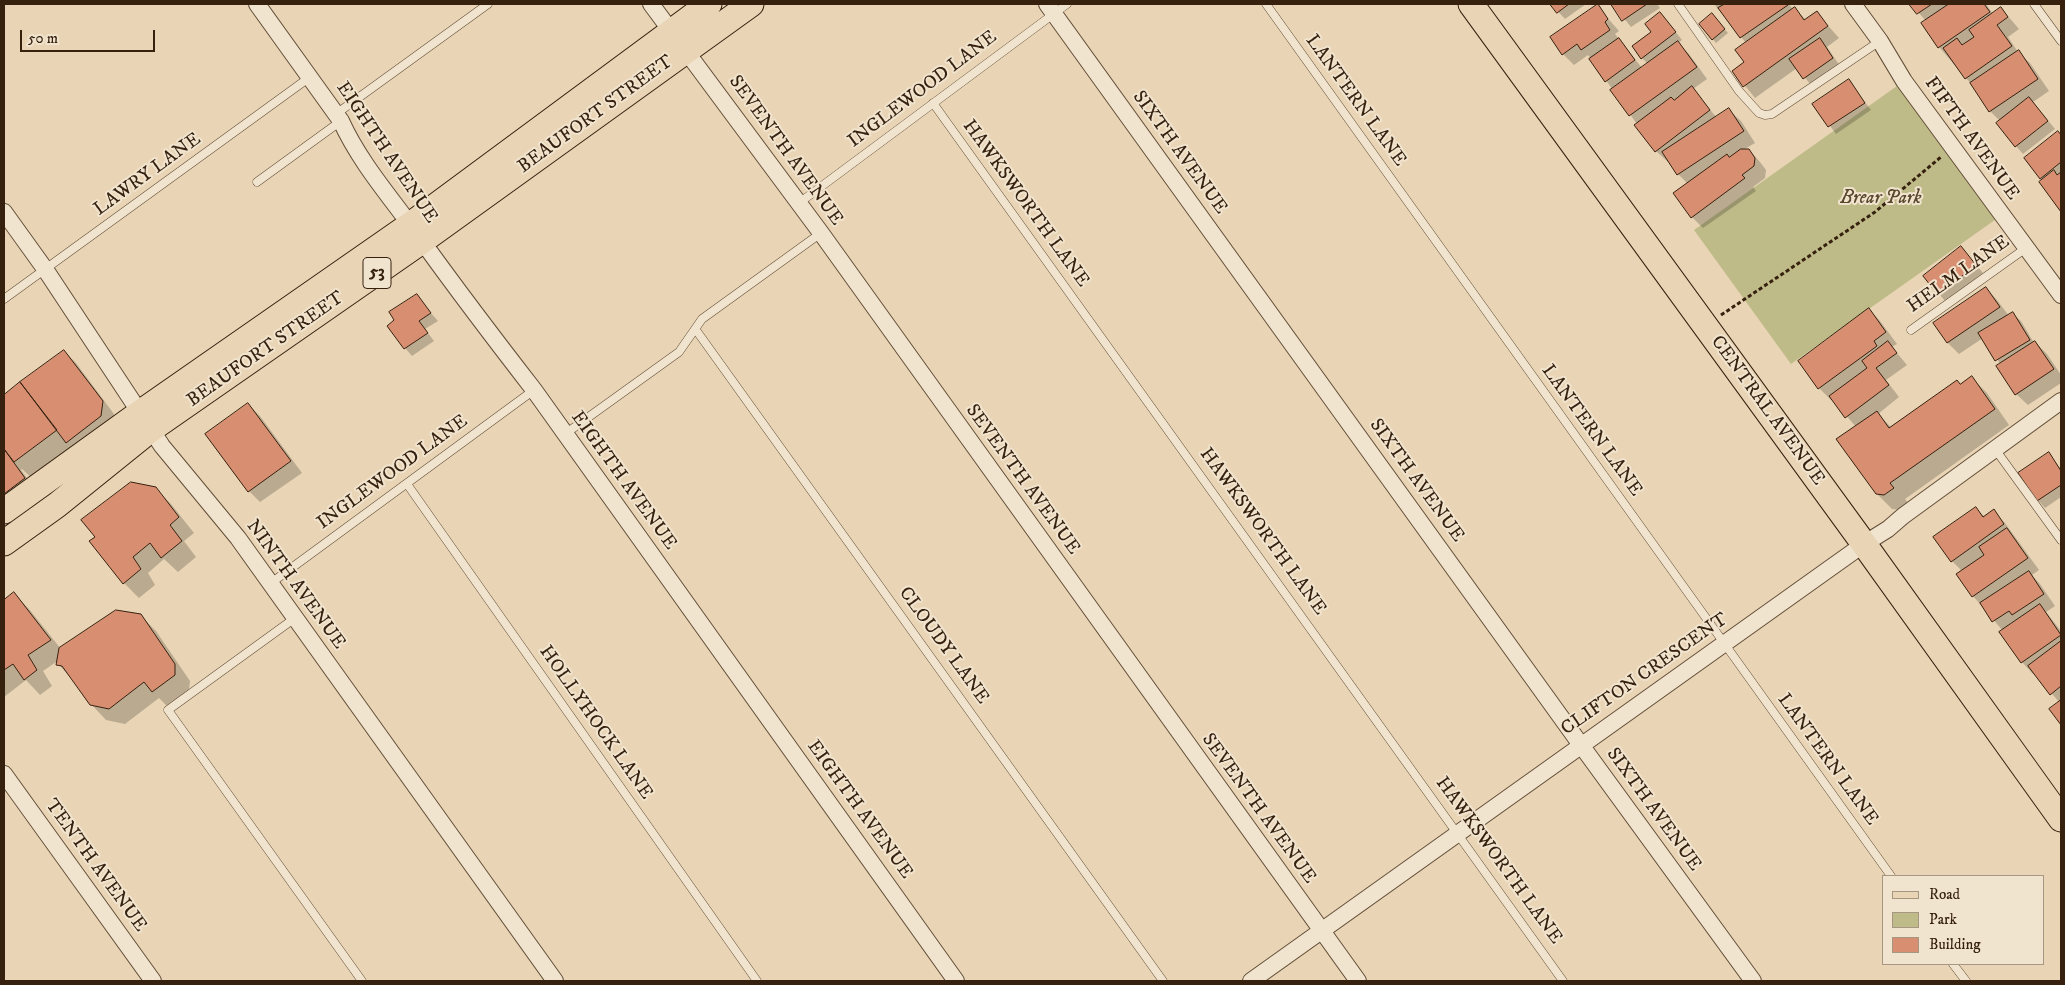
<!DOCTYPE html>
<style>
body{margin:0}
#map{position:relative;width:2065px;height:985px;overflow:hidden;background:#e9d5b5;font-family:"IM FELL DW Pica",serif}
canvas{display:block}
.frame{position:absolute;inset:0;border:5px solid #36210f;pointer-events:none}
.legend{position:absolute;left:1882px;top:875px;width:162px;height:90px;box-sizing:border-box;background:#f1e4cf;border:1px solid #a69682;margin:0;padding:6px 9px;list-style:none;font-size:15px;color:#36210f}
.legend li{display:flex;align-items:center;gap:10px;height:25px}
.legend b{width:25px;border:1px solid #a69682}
.scale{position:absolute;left:20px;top:30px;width:135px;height:22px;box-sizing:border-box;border:2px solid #36210f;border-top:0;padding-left:6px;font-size:15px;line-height:18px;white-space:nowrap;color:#36210f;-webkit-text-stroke:4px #f1e4cf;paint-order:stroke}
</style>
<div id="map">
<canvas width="2065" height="985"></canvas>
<div class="frame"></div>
<ul class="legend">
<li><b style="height:6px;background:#e9d5b5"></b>Road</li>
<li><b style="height:14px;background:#bfbb88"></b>Park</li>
<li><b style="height:14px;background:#d88e71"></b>Building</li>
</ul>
<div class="scale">50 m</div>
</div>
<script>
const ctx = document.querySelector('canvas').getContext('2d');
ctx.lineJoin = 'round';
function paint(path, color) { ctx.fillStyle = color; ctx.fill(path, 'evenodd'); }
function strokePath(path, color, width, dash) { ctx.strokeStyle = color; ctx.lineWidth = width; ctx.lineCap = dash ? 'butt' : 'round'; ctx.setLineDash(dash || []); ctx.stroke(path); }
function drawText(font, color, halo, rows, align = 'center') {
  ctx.font = font + ' "IM FELL DW Pica",serif'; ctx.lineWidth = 4; ctx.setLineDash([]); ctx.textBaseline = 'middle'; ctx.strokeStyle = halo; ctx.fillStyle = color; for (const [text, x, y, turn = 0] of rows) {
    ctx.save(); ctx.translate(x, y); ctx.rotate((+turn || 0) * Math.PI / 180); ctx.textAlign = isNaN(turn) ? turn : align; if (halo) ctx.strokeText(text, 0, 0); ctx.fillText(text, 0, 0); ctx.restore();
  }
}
const green = new Path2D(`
 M1904,81l98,134 -211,149 -97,-134z`);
const shadow = new Path2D(`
 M1551,4h35l-21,15z
 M1612,4h45l3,4 -29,19z
 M1714,4h75l4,6 2,-1 11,11 10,-8 23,26 -12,9 13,19 -29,19 -14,-17 -42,30 -22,-27 13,-8v-20z
 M1911,4h75l7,10 8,-6 18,21 -11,8 10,15 12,11 19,28 -16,11 22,27 -32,25 -7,-8 -16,-25 -10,-10 -18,-26 -33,-38 -16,-23 3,-3z
 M1597,6l22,25 -4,3 27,34 6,-4 -6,-6 25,-37 15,19 -4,3 11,11 18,25 -14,10 24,29 12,-8 12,11 14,22 -12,7h6l11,12 6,8 -1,8 -12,9 3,4 -53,37 -11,-11 -4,-33 -10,-10 -9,-13 -1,1 -12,-11 -65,-92 -3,-4 -14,10 -11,-11z
 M1715,18l13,15 -12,10 -15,-18z
 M1849,81l22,29 -35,24 -22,-30z
 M2058,133l3,3v74l-20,-28 2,-2 -2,-2z
 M1961,247l22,26 -37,29 -7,-8z
 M1986,288l11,12 12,16 4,-2 8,7 13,22 1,-1 12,12 14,21v8l-33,22 -12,-11 -15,-29 -18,-27 -24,16 -11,-11 -14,-20z
 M416,296l22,25 -13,8 9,12 -22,15 -7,-8z
 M1869,309l11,12 17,23 -5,3 15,18 -21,15 13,17 -21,17 14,14 80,-50 15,15 22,32 -104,74 4,5 -9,6 -8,-1 -16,-16 -20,-66 -24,-28 -1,1 -12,-12 -20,-27z
 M64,351l12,12 38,51 -1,14 -76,55 -15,-14 -1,1 15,20 -32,20v-114z
 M248,404l12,12 42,57 -42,29 -11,-11z
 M2049,454l12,15v28l-16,11 -7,-8 -18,-27z
 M155,488l16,16 23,29 -10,8 12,16 -18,15 -14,-13 -16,14 7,12 -16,13 -15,-15 -33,-41z
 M1976,509l9,8 8,-6 12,12 34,47 -7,5 8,9 15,22 -9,6 15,19v92l-10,-13 9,-7 -26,-30 -1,1 -11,-12 -19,-31 -30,-35 -15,-22 4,-3 -10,-10z
 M14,594l15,15 32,40 79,-34 16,16 34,50 -1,9 -21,17 -9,-9 -34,26 -19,-4 -15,-16 -18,-24 -15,-16 1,-4 -16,11 9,15 -12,9 -14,-15 -22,17v-96z`);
const building = new Path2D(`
 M1550,4h19l-12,9z
 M1598,4l10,15 -3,3 5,8 -29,20 -4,-6 -15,11 -12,-18z
 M1611,4h36l-25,17z
 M1725,4h62l1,1 -48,33 -22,-30z
 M1909,4h23l-15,10z
 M1949,4h35l6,8 -52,36 -17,-25z
 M1795,7l9,13 13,-9 11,15 -85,61 -11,-16 12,-9 -9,-12z
 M2001,7l7,10 -11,8 15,21 -47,33 -22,-31 14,-10 5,7 12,-8 -5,-7z
 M1660,12l16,20 -35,27 -9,-13 19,-14 -6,-8z
 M1712,13l13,16 -13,11 -13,-16z
 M1619,38l16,22 -30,22 -16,-23z
 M1820,38l13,20 -30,21 -14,-20z
 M1678,41l19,26 -68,49 -19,-26z
 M2019,50l19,29 -49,33 -19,-29z
 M1849,79l16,24 -37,24 -16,-23z
 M1692,86l18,24 -55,42 -21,-27 37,-28 3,3z
 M2029,97l19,24 -33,26 -19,-24z
 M1729,108l15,23 -67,44 -15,-23z
 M2058,131l3,4v27l-21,17 -16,-21z
 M1741,149h8l6,9 -1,8 -12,9 3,3 -54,40 -18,-25 54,-39 2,3z
 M2054,170l3,5 4,-3v40l-22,-30z
 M1961,246l15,19 -38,30 -15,-19z
 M1986,287l14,20 -53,36 -14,-20z
 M417,294l14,19 -12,8 9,12 -24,16 -17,-23 7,-6 -5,-8z
 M1869,308l17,24 -12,9 3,5 -59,43 -20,-28z
 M2013,312l17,28 -35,21 -17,-28z
 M1888,341l9,12 -21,15 13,17 -44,33 -16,-22 38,-28 -5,-7z
 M2035,341l19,28 -39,26 -19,-29z
 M64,350l39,51 -2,15 -35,27 -46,-61z
 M1972,376l23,33 -105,74 4,5 -10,7 -8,-1 -40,-55 41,-28 12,17 68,-48 3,4z
 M20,382l37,48 -43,32 -10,-13v-54z
 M248,403l43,58 -43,31 -43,-58z
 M4,449l21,29 -21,16z
 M2049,452l12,19v14l-24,16 -19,-28z
 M131,482l25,5 23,30 -9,8 12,16 -21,17 -11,-15 -17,14 8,12 -18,15 -34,-43 6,-4 -14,-17z
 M1976,507l7,10 11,-8 10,15 -53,38 -18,-25z
 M2007,528l21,30 -56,39 -16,-23 28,-19 -5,-8z
 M2029,571l15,23 -32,21 -3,-4 -17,11 -12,-19z
 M14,592l37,48 -23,15 9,15 -13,10 -11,-16 -9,6v-70z
 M2040,604l21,31 -40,28 -22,-31z
 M116,610l25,4 34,50v11l-23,17 -8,-10 -35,27 -19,-4 -28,-39 -6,-1 3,-17z
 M2061,641v45l-11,9 -22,-29z
 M2061,700v25l-12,-16z`);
const path = new Path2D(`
 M1721,315l154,-103 66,-55`);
const service = new Path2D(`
 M1266,4l625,872
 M1678,4l61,87 20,22 6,2 7,-1 108,-73
 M2034,4l27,37
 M933,103l630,878
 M336,114l152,-110
 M257,182l84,-61
 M799,203l268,-199
 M4,299l306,-222
 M696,330l467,651
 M1911,330l115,-82
 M565,434l114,-82 23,-33 119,-86
 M1995,449l66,91
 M407,484l350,497
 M271,583l263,-193
 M295,618l-127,92 194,271
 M1953,964l13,17`);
const minor = new Path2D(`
 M257,4l84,117c20,44 53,80 81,120 36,50 74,100 112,149l422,591
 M651,4l170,229 537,748
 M1047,4l534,741 172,236
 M1853,4l27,37 24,40 157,214
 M4,212l41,57 117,177 76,92 317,443
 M4,774l149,207
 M1251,981l613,-437 24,-15 15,-13 158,-115`);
const primary = new Path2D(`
 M1471,4l393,540 197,275
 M4,511l136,-98 270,-188 299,-221
 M4,543l53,-38 93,-75 272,-189 329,-237`);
const shields = [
 [377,273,28]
];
const shieldNames = [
 ["53",377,273]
];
const streetNames = [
 ["INGLEWOOD LANE",923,90,-37],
 ["LANTERN LANE",1355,101,54],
 ["BEAUFORT STREET",596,115,-36],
 ["FIFTH AVENUE",1971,139,54],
 ["SEVENTH AVENUE",785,151,54],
 ["EIGHTH AVENUE",386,153,56],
 ["SIXTH AVENUE",1179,153,54],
 ["LAWRY LANE",148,175,-36],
 ["HAWKSWORTH LANE",1025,204,54],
 ["HELM LANE",1959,275,-35],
 ["BEAUFORT STREET",266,350,-35],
 ["CENTRAL AVENUE",1767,411,54],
 ["LANTERN LANE",1591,431,54],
 ["INGLEWOOD LANE",393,473,-36],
 ["SEVENTH AVENUE",1022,480,54],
 ["EIGHTH AVENUE",623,481,54],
 ["SIXTH AVENUE",1416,481,54],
 ["HAWKSWORTH LANE",1262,532,54],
 ["NINTH AVENUE",295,585,54],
 ["CLOUDY LANE",943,646,54],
 ["CLIFTON CRESCENT",1645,675,-35],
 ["HOLLYHOCK LANE",595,723,55],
 ["LANTERN LANE",1827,760,54],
 ["SEVENTH AVENUE",1258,809,54],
 ["EIGHTH AVENUE",859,810,54],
 ["SIXTH AVENUE",1653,810,54],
 ["HAWKSWORTH LANE",1498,861,54],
 ["TENTH AVENUE",95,866,54]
];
const parkNames = [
 ["Brear Park",1881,199]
];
paint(green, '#bfbb88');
paint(shadow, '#0003');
paint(building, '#d88e71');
strokePath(building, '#36210f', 1);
strokePath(service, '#634e38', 9);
strokePath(minor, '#634e38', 18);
strokePath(primary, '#36210f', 27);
strokePath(path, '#36210f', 3, [4, 2.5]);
strokePath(service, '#f1e4cf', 8);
strokePath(minor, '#f1e4cf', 16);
strokePath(primary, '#e9d5b5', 25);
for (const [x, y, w] of shields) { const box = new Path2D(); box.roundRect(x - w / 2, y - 15.5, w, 31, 4); ctx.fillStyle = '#f1e4cf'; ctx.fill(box); strokePath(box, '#36210f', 1); }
drawText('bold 18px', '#36210f', null, shieldNames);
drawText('19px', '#36210f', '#f1e4cf', streetNames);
drawText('italic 19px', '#58482d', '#f1e4cf', parkNames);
</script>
